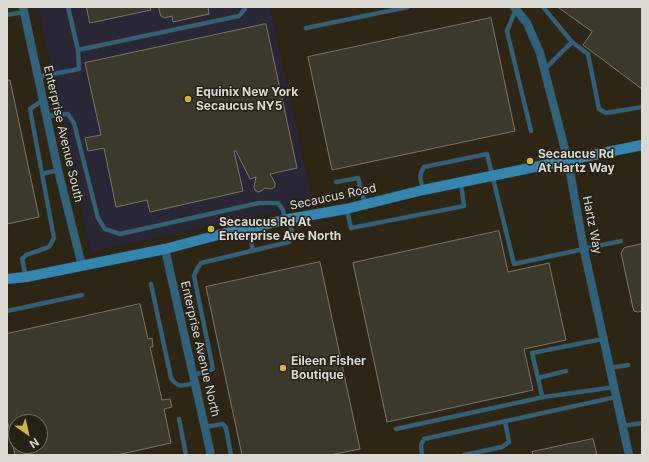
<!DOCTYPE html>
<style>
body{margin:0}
#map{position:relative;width:649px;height:462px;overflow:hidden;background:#252116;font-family:Inter,sans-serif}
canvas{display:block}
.frame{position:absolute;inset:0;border:8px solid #dbd9d1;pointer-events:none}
.north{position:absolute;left:8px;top:414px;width:40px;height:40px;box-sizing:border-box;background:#252116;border:1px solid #6e6b61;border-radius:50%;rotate:146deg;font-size:11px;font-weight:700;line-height:16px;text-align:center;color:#dbd9d1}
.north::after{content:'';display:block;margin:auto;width:14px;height:18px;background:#d2b635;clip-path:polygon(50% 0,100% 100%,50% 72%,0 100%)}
</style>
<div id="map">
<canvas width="649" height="462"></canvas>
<div class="frame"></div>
<div class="north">N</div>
</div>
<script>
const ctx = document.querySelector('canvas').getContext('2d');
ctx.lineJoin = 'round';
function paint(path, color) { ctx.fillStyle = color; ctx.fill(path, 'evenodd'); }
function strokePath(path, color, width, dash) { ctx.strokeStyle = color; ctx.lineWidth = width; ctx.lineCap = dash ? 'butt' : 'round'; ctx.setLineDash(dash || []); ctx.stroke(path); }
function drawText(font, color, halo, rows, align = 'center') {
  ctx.font = font + ' Inter,sans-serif'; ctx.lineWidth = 3; ctx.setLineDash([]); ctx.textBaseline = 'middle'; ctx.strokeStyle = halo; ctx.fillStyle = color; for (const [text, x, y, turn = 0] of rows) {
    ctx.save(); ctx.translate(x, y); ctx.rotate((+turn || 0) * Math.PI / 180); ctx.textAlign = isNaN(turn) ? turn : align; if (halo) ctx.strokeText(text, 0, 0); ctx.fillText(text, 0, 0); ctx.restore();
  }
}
const built = new Path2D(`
 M7,7h635v448h-635zM16,422h24v24h-24z`);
const industrial = new Path2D(`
 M38,7h232l43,197 -222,48z`);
const building = new Path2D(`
 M87,7h63l1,3 -61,13z
 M159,7h49l1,7 -36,8 -1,-6 -7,2 -4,-2z
 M558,7h84v82l-59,-44 9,-13z
 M491,18l24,113 -183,39 -24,-113z
 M266,24l31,144 -27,6 5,9v4l-4,2 -6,-1 -4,3 -3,1 -3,-2 -1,-3 2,-10 -6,2 -14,-28h-2l9,40 -93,21 -3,-12 -31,7 -12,-59 -16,3 -3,-13 16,-3 -16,-72z
 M7,80h3l29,137 -32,7z
 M499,231l9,41 41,-9 17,77 -42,9 9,41 -146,32 -34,-159z
 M642,244v67l-4,1 -4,-1 -1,-3 -12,-55 3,-5z
 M320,262l40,187 -30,6h-88l-36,-168z
 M140,304l8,35 4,-1 1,9h-3l12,53 8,-1 2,8 -8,2 7,34 -54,12h-102l-8,-36v-85zM16,422h24v24h-24z
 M593,439l4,16h-64l-1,-3z`);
const service = new Path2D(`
 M68,7l10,43 161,-34 6,-7v-2
 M543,7l29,35
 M516,9l-9,22 24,100
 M7,15l17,-3
 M306,28l102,-21
 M545,69l27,-27 16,12 11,55 7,4 36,-6
 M38,77l41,-8 -1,-19
 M46,116l22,-2 6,9 24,95 7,11 15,5 139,-31h19l5,7 2,10
 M42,174l16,-4
 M336,182l22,-4 7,26
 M423,190c-2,-9 -5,-15 1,-23l63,-13 27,110 107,-23
 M347,210l4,18 113,-22 -3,-23
 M249,229l4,22
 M26,277l-4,-18 4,-4 23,-8 5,-9 -24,-129 13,-9
 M151,284l20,94c7,11 12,7 24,5
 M7,311l75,-16
 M610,368l18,-3
 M566,371l-28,7 -6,-25 71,-14
 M193,375l12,-3 8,-3 -19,-93 3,-7 4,-6 88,-21 4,-6 -4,-16
 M538,378l4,18 2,1 71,-10
 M179,419l7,36
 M623,426l19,-3
 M205,427l18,-3 3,4 5,27
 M396,429l148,-32
 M422,455l-1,-10 3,-6 192,-42
 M464,455l38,-8 7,-5 -4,-21`);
const minor = new Path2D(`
 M23,7l35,163 24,96
 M514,7l13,16 13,30 28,108 16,89 45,205
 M165,249l46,206`);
const secondary = new Path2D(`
 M7,279l19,-2 139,-28 53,-14 71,-16 57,-10 77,-19 219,-45`);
const markers = [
 [188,99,4,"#d2b635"],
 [530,161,4,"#d2b635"],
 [211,229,4,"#d2b635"],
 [283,368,4,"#d2b635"]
];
const poiNames = [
 ["Equinix New York",196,92],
 ["Secaucus NY5",196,106],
 ["Secaucus Rd",538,154],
 ["At Hartz Way",538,168],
 ["Secaucus Rd At",219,222],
 ["Enterprise Ave North",219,236],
 ["Eileen Fisher",291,361],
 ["Boutique",291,375]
];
const streetNames = [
 ["Enterprise Avenue South",63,134,77],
 ["Secaucus Road",333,197,-12],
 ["Hartz Way",592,225,79],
 ["Enterprise Avenue North",200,349,77]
];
paint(built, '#2d2615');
paint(industrial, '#292636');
paint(building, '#3c382c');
strokePath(building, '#7b7669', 1);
strokePath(service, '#3e3b30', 5);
strokePath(minor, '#3e3b30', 9);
strokePath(secondary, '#3e3b30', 11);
strokePath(service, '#31627c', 4);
strokePath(minor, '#31627c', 8);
strokePath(secondary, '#3286b0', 10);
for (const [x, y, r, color] of markers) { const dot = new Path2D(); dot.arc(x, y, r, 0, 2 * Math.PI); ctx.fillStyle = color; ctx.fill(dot); strokePath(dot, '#252116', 1.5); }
drawText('bold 12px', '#dbd9d1', '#252116', poiNames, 'left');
drawText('12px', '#dbd9d1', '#252116', streetNames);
</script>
